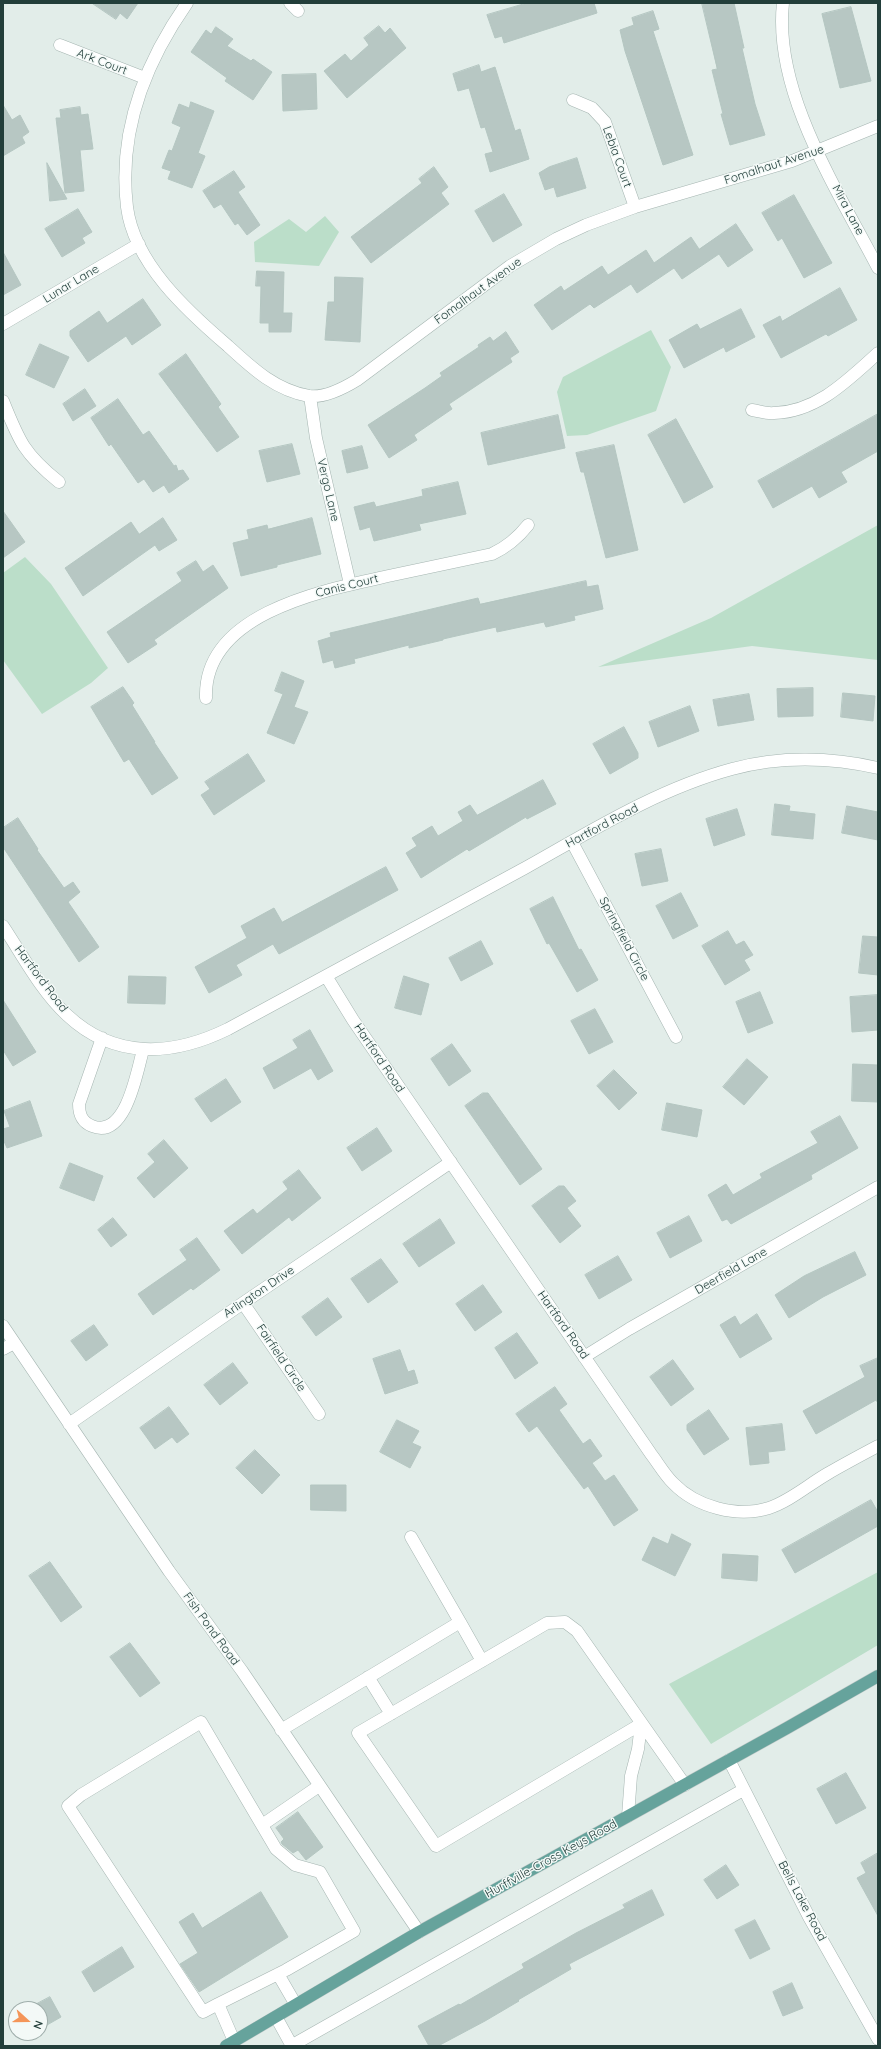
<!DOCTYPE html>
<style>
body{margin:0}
#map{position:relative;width:881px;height:2049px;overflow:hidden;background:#e2ede9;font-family:Quicksand,sans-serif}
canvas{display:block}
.frame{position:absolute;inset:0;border:4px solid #223e3a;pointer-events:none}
.north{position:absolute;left:8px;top:2001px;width:40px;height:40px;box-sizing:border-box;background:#f3f9f7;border:1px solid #9faeab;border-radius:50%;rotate:111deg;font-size:11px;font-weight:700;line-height:16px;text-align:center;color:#223e3a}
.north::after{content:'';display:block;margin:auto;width:14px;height:18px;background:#f49559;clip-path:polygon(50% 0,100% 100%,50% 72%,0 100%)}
</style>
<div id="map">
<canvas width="881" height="2049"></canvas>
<div class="frame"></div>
<div class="north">N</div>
</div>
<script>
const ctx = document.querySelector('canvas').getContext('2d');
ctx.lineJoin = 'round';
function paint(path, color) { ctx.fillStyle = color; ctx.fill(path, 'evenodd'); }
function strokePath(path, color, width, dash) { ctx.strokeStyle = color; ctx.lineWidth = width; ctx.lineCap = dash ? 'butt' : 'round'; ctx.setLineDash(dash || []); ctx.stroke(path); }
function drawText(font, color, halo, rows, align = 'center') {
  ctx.font = font + ' Quicksand,sans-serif'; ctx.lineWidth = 3; ctx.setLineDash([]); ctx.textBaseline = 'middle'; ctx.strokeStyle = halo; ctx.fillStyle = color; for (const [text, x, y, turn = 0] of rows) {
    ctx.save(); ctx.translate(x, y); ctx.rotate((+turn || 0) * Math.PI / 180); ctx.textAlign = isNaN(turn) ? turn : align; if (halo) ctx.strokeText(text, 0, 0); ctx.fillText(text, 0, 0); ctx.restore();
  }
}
const green = new Path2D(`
 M325,216l14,16 -20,34 -64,-4 -1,-20 35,-23 17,13z
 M651,330l20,37 -15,44 -69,24 -20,1 -10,-44 6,-15z
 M878,525v135l-126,-14 -154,21 113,-49z
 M25,557l26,27 57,84 -17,15 -49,31 -39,-54v-87z
 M878,1572v73l-167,99 -42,-60z`);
const building = new Path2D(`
 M92,3h46l-11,16 -7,-6 -4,6z
 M527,3h67l3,10 -93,30 -2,-7 -7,2 -8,-23z
 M702,3h32l10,45h-2l13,56 10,31 -35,10 -9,-31h2l-11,-44 5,-1z
 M851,7l20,74 -31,7 -18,-74z
 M653,11l6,18 -6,2 40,124 -30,10 -38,-114 -5,-21 14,-5 -2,-7z
 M379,26l6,7 5,-5 16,20 -59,50 -23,-27 21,-17 6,7 18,-16 -5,-7z
 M216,27l17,12 -6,7 24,15 2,-2 19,13 -19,28 -28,-19 2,-3 -36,-26 15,-22 5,4z
 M479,65l2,7 14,-5 20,64 5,-2 9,30 -39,13 -5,-18 8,-2 -8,-25 -4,1 -12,-40 -11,3 -5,-17z
 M316,74l1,35 -34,2 -1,-36z
 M191,102l23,9 -16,42 7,3 -13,32 -24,-9 3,-8 -9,-3 7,-18 3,1 9,-24 -9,-4 7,-19 10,4z
 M3,105l9,15 8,-5 9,17 -7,5 3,6 -22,13z
 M80,107l1,8 7,-1 5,35 -13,1 4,41 -19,2 -9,-75h5l-1,-8z
 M577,158l9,30 -29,9 -3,-10 -9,3 -6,-17 10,-6z
 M47,163l20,36 -17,2z
 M434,167l14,20 -7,6 8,11 -78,59 -20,-26 71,-54 -3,-4z
 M234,171l11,16 -7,5 22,33 -13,10 -9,-12 -3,2 -14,-21 -7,4 -11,-17z
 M504,194l18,31 -29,17 -18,-31z
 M794,195l38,68 -28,15 -22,-40 -4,3 -16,-28z
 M78,209l14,23 -10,6 3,5 -23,14 -17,-28z
 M736,224l17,26 -25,17 -9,-13 -37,25 -8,-11 -37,25 -6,-9 -37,24 -4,-4 -38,26 -18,-25 27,-19 3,5 38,-25 6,9 38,-25 8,13 37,-26 8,12z
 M3,252l18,33 -18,10z
 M257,271l27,1 -1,41h9l-1,19h-22v-9h-9l1,-37h-5z
 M335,277l28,1 -3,64 -35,-2 3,-38h6z
 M840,288l17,32 -29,16 -2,-2 -45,24 -18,-33 17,-9 2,5z
 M143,299l18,26 -29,20 -6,-9 -38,26 -18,-26v-5l29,-20 8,12z
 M741,309l14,28 -29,15 -2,-5 -40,21 -15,-28 28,-16 3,5z
 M506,332l13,20 -9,6 2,4 -63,42 3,5 -38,26 3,5 -28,18 -21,-33 57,-37 17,-12 -2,-3 39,-26 -1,-2 12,-8 3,4z
 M40,344l29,13 -15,31 -28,-13z
 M186,354l35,50 -3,3 21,30 -22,15 -58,-78z
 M85,389l11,17 -23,15 -10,-17z
 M118,399l25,36 6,-4 25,35 2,-1 2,6 5,-1 6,9 -20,14 -5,-8 -11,7 -9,-13 -6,4 -27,-39 -2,2 -18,-28z
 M878,414v37l-37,21 6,10 -28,16 -7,-12 -39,22 -15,-27z
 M558,415l7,33 -77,17 -7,-32z
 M676,419l37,68 -29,16 -36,-68z
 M292,444l8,30 -33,8 -8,-31z
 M614,445l24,105 -32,8 -22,-86h-3l-5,-19z
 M362,446l6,22 -21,5 -5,-22z
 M458,482l8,32 -47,10 2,6 -47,11 -4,-14 -10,3 -6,-23 20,-5 2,5 47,-11 -1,-6z
 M3,511l22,31 -22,16z
 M163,518l14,22 -18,11 -4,-6 -72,51 -18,-28 66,-46 8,12z
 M312,518l9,36 -44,11v2l-36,9 -8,-33 16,-4 -2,-9 20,-5 1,4z
 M196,561l7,11 10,-7 15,23 -74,52 3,4 -29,19 -21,-31 75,-51 -5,-8z
 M586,581l1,6 11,-2 5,24 -29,7 1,4 -29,7 -2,-5 -47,10 -1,-5 -53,12v1l-34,8v-3l-55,14 1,4 -20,5 -2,-8 -10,3 -5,-22 13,-4 -1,-4 148,-35 2,6z
 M282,672l22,9 -10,26 14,5 -14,32 -27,-11 16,-39 -8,-3z
 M123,687l11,16 -2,2 23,37h-1l24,36 -26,17 -23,-36 -5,3 -33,-55z
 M813,688v28l-35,1 -1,-28z
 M843,693l32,3 -2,25 -32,-4z
 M749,694l5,26 -36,6 -5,-26z
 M690,706l9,25 -41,16 -9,-25z
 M624,727l14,26v5l-28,16 -17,-30z
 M248,754l17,27 -51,34 -13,-20 9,-6 -5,-7z
 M543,780l13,24 -29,15 -1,-2 -57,34 -2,-2 -46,29 -15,-25 11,-7 -5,-8 20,-12 6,10 25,-15 -5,-9 12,-7 7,10z
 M775,804l15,2 -1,5 26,3 -2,25 -41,-4z
 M847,806l31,6v28l-36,-7z
 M737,809l8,26 -31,11 -8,-27z
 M18,818l20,31 -1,1 27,38 9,-6 7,10 -12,10 31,45 -20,15 -76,-115v-19z
 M661,849l7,32 -26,5 -7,-32z
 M386,867l12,23 -119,64 -6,-10 -37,21 6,10 -33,18 -14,-26 52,-29 -6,-12 33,-18 8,14z
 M681,893l17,33 -25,13 -17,-33z
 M553,897l26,53 2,-1 17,31 -21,12 -28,-49 -2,1 -17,-35z
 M728,931l8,14 8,-4 9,14 -9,5 6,10 -25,15 -23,-39z
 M863,936l15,1v38l-19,-2z
 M481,941l12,23 -32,17 -12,-23z
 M129,976l37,1 -1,27 -37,-1z
 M404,976l25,8 -8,31 -26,-7z
 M760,992l13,31 -25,10 -12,-31z
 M878,995v35l-26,2 -2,-35z
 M3,1000l33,52 -23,14 -10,-16z
 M595,1009l18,33 -24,12 -18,-33z
 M310,1030l23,41 -15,9 -7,-12 -37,21 -11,-21 35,-20 -5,-8z
 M452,1044l19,27 -22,15 -18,-27z
 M747,1059l21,18 -24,28 -21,-18z
 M853,1064l25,1v37l-26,-1z
 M614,1070l23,23 -18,17 -22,-24z
 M226,1079l15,23 -30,20 -16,-23z
 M483,1093h5l54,76 -22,16 -55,-79z
 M30,1101l12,35 -35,12 -4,-9v-10l7,-2 -6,-16z
 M667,1103l35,7 -5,27 -35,-7z
 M840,1116l18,32 -47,27 1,4 -81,45 -4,-5 -5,2 -14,-26 18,-11 7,11 29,-17 -2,-4 58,-31 -7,-11z
 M377,1128l15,23 -30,20 -15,-23z
 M164,1140l24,28 -34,30 -17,-20 18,-16 -7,-8z
 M70,1163l33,13 -9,25 -34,-13z
 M299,1170l22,28 -29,23 -3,-4 -47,37 -18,-23 29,-22 4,5 31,-25 -5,-7z
 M559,1186h5l12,15 -9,7 14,18 -21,17 -28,-37z
 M689,1216l13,25 -32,17 -13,-25z
 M113,1218l14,17 -16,12 -13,-17z
 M440,1219l15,24 -36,24 -16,-23z
 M197,1238l23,32 -27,20 -2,-2 -38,27 -15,-21 49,-34 -7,-10z
 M855,1252l11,23 -43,22 -34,21 -14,-23 29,-19z
 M618,1256l14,24 -33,19 -14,-24z
 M381,1259l17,23 -30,21 -17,-24z
 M483,1285l19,27 -27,19 -19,-27z
 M328,1298l14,19 -26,19 -14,-19z
 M757,1314l15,25 -32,19 -20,-33 15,-9 5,9z
 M94,1325l14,20 -22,16 -15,-20z
 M517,1333l21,30 -23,16 -20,-31z
 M400,1350l8,22 6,-2 4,13 -33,11 -12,-35z
 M878,1358v45l-2,-3 -60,34 -13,-23 62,-34 -5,-11z
 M673,1360l21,29 -23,17 -21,-29z
 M233,1363l15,20 -28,22 -16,-20z
 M555,1387l12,17 -8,6 24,34 7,-5 12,17 -10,7 13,18 9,-6 24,35 -24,16 -26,-40 -4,3 -47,-63 -8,6 -13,-18z
 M169,1407l20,27 -12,9 -5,-6 -17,12 -15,-21z
 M709,1410l20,29 -25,16 -17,-25v-5z
 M397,1420l22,11 -7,12 9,4 -11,21 -30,-16z
 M782,1424l3,26 -17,2 1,11 -19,2 -4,-37z
 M255,1450l25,25 -18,19 -26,-26z
 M311,1485h35v26l-35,-1z
 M871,1500l7,12v14l-83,47 -13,-23z
 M672,1534l19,10 -16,32 -33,-16 11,-23 15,7z
 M723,1554l35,2 -1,25 -35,-3z
 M50,1562l32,45 -21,15 -32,-46z
 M130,1643l30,40 -20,14 -30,-40z
 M846,1773l20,35 -30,16 -19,-35z
 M298,1812l25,35 -17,13 -8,-10 -5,3 -11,-9 -1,-2 3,-3 -8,-11z
 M878,1853v63l-21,-38 9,-5 -5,-10z
 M726,1865l13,20 -22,14 -13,-19z
 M652,1890l12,25 -95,49 2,5 -53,31 1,1 -34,20 -47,25h-9l-11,-20 41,-22 1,1 64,-37 -2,-4 54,-31 49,-25 -2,-3z
 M261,1892l27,45 -89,55 -19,-28 18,-11 -19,-31 14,-9 9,15z
 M755,1920l15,29 -20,10 -15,-29z
 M122,1947l12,20 -40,25 -12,-20z
 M792,1983l11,25 -20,8 -10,-24z
 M50,1997l11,20 -21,12v-20h-13z`);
const minor = new Path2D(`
 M187,3c-42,60 -69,129 -60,204 7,56 60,104 101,139 24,22 47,44 81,50 16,2 35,-8 48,-16l153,-114 46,-27 30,-14 49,-18 157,-46 86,-35
 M290,3l8,8
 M783,3c-10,89 55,188 95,265
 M60,45l85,33
 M573,100l19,8 13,14 30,85
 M3,324l136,-80
 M310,396l6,42 34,146
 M3,401c16,40 21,53 56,81
 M752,410c7,1 15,4 22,3 43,-1 74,-33 104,-60
 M206,698c-3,-87 124,-109 187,-123 33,-7 66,-14 99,-21 15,-7 25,-15 36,-29
 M572,842l104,195
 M3,926c20,30 38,65 64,89 48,45 106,41 161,14 99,-53 198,-107 297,-161 66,-37 133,-79 207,-99 47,-13 99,-12 146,-1
 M326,976l27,44 298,434c7,9 13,20 22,29 23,24 64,35 96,25 21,-7 39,-23 58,-34 17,-10 34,-19 51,-28
 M102,1038l-23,66c0,11 3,18 13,22 34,14 45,-55 51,-76
 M243,1303l76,111
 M3,1326l166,245 73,100 177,261
 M3,1349l11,-6
 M584,1357l45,-28 249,-142
 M69,1424l174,-121 208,-141
 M411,1537l49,85
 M482,1661l-124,72 78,113 205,-122
 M368,1677l23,37
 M281,1730l179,-108 22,39 65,-38 18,-1 12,9 108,154
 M729,1760l80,157 69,122
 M628,1816l3,-40 7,-27 3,-25
 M262,1825l57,-39
 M278,1974l18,31
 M218,2004l68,-34 68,-39 -34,-59 -25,-7 -19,-16 -75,-127 -120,73 -13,11 135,206 15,-8 16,37
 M276,2017l16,29
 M291,2046l452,-256`);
const major = new Path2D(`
 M226,2046l193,-114 368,-204 91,-52`);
const streetNames = [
 ["Ark Court",102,62,21],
 ["Lebia Court",617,157,70],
 ["Fomalhaut Avenue",774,165,-18],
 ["Mira Lane",848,210,62],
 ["Lunar Lane",71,284,-31],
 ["Fomalhaut Avenue",478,291,-36],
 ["Vergo Lane",328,490,77],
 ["Canis Court",347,586,-14],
 ["Hartford Road",602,826,-28],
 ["Springfield Circle",624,939,62],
 ["Hartford Road",41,979,53],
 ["Hartford Road",379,1058,56],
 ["Deerfield Lane",731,1271,-30],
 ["Arlington Drive",259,1292,-34],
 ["Hartford Road",563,1325,55],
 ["Fairfield Circle",281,1358,56],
 ["Fish Pond Road",211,1629,54],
 ["Hurffville-Cross Keys Road",551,1859,-29],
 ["Bells Lake Road",802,1901,62]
];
paint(green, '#bbdec9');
paint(building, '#b7c7c3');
strokePath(building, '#b4c6c1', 1);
strokePath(minor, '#a5b5b1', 13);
strokePath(major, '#c1c9c8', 13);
strokePath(minor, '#fff', 12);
strokePath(major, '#66a39c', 12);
drawText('12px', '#223e3a', '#f3f9f7', streetNames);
</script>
